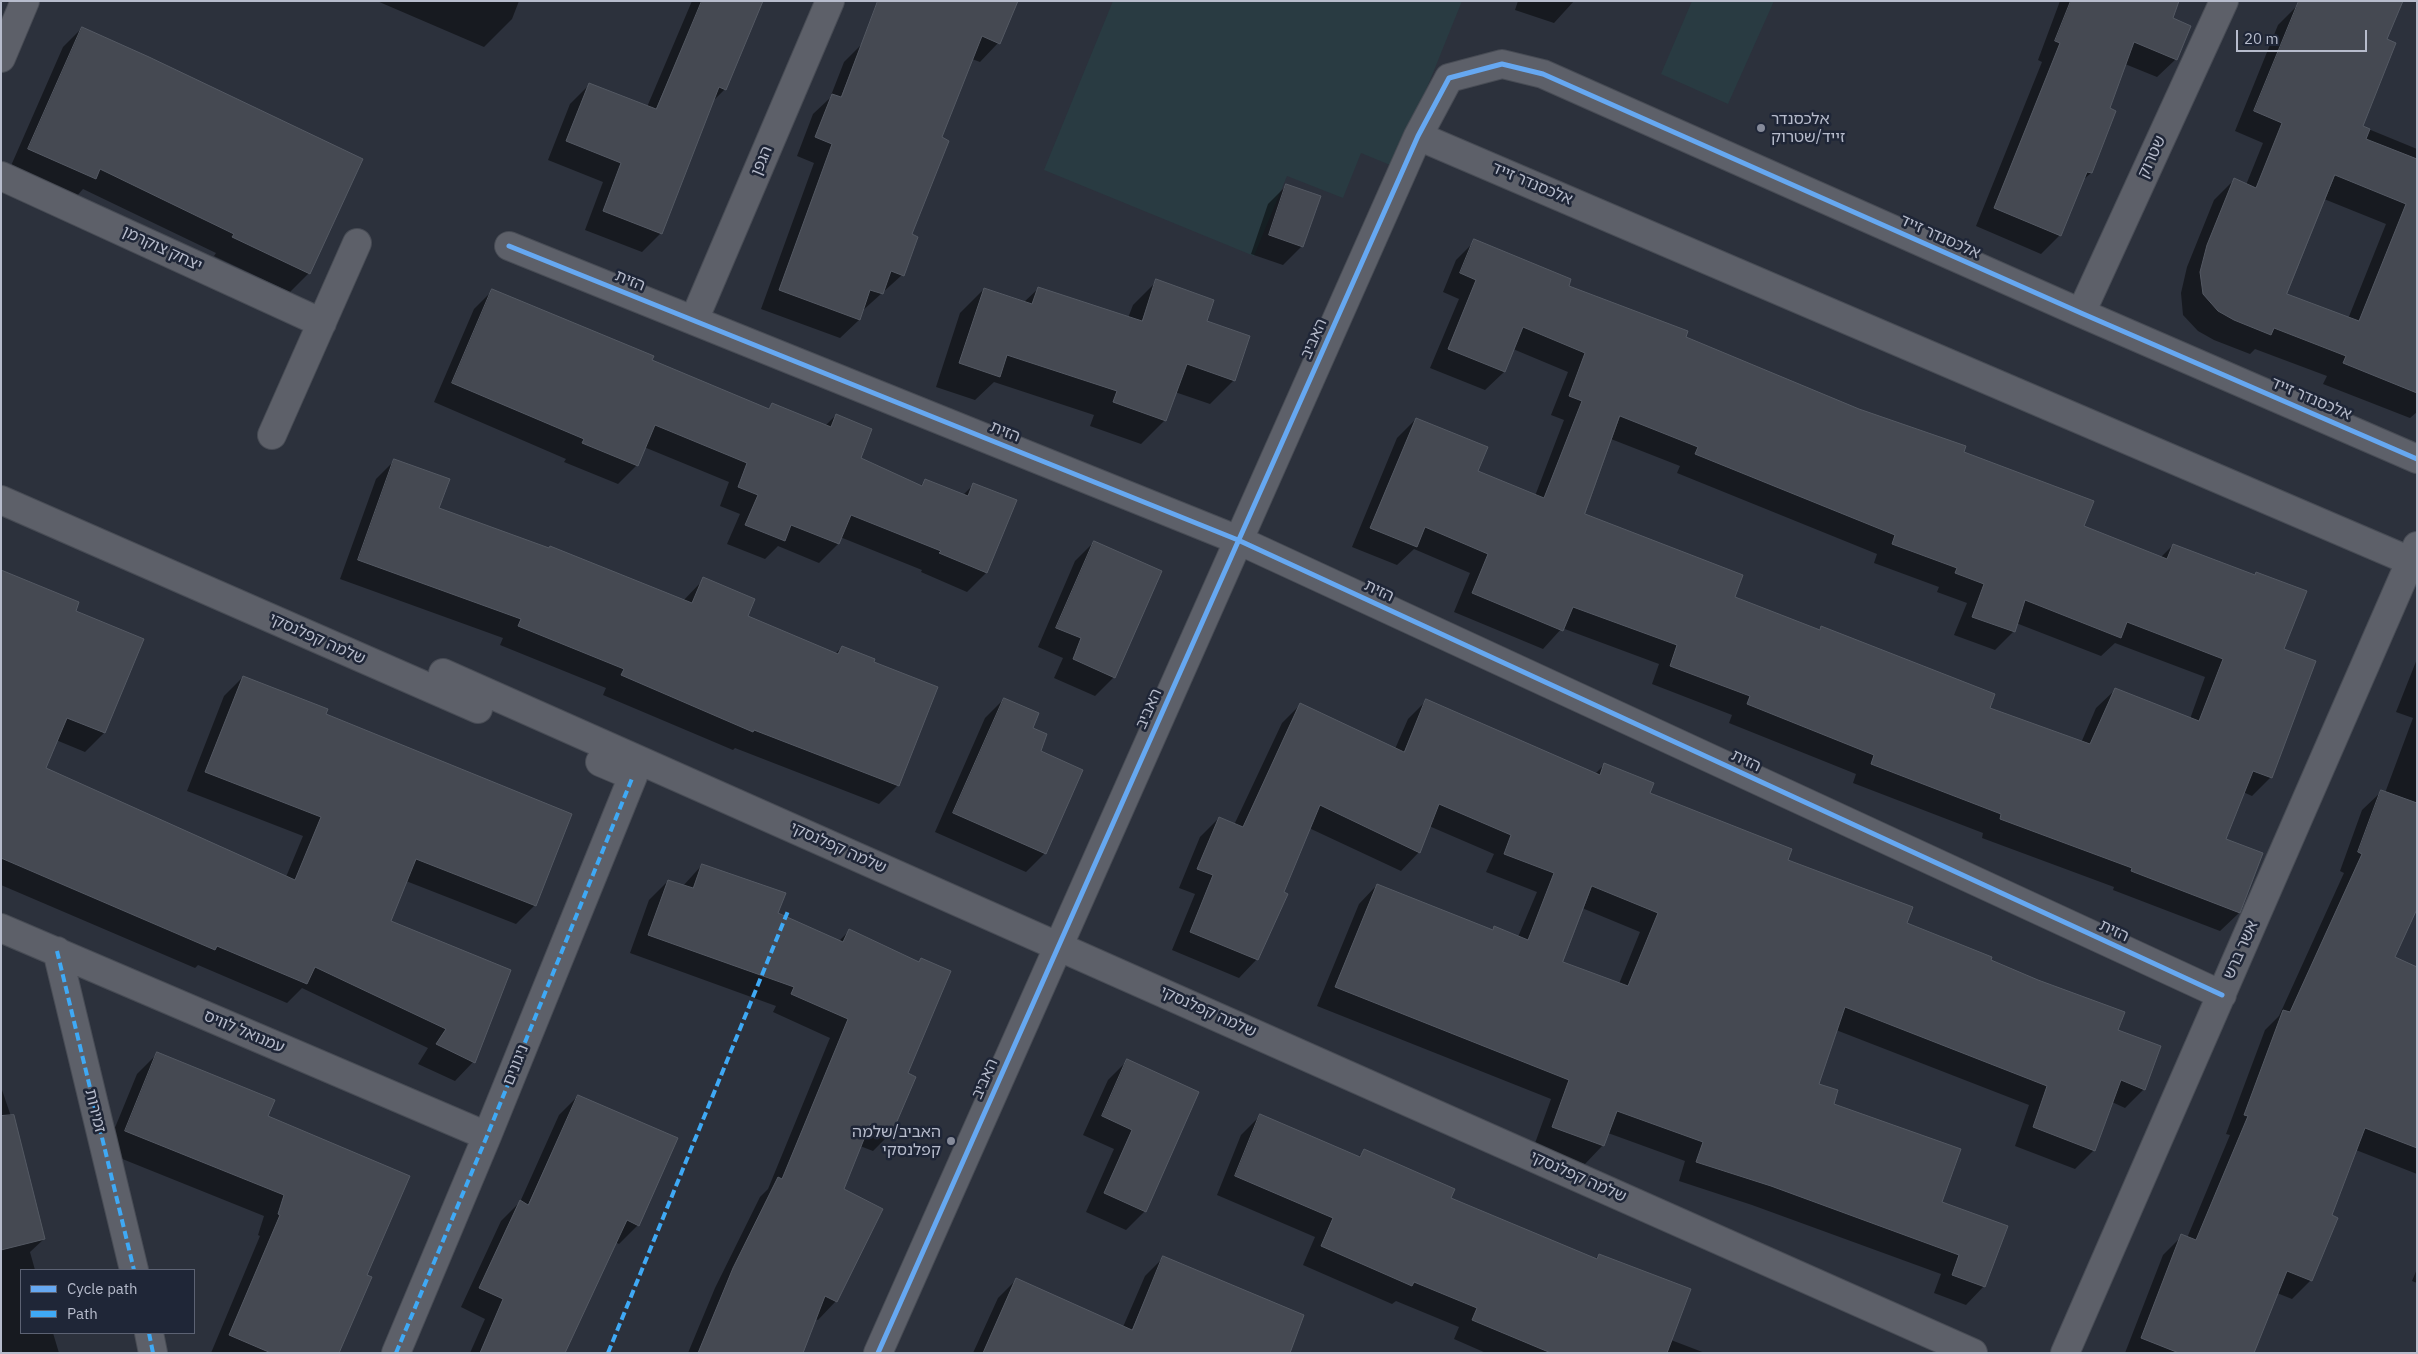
<!DOCTYPE html>
<meta charset="utf-8">
<style>
body{margin:0}
#map{position:relative;width:2418px;height:1354px;overflow:hidden;background:#2c313c;font-family:"IBM Plex Sans",sans-serif}
canvas{display:block}
.frame{position:absolute;inset:0;border:2px solid #b7bccc;pointer-events:none}
.legend{position:absolute;left:20px;top:1269px;width:175px;height:65px;box-sizing:border-box;background:#1f2637;border:1px solid #5c6273;margin:0;padding:6px 9px;list-style:none;font-size:15px;color:#b7bccc}
.legend li{display:flex;align-items:center;gap:10px;height:25px}
.legend b{width:25px;border:1px solid #5c6273}
.scale{position:absolute;left:2236px;top:30px;width:131px;height:22px;box-sizing:border-box;border:2px solid #b7bccc;border-top:0;padding-left:6px;font-size:15px;line-height:18px;white-space:nowrap;color:#b7bccc;-webkit-text-stroke:4px #1f2637;paint-order:stroke}
</style>
<div id="map">
<canvas width="2418" height="1354"></canvas>
<div class="frame"></div>
<ul class="legend">
<li><b style="height:6px;background:#66a8f1"></b>Cycle path</li>
<li><b style="height:6px;background:#3fa9f5"></b>Path</li>
</ul>
<div class="scale">20 m</div>
</div>
<script>
const ctx = document.querySelector('canvas').getContext('2d');
ctx.lineJoin = 'round';
function paint(path, color) { ctx.fillStyle = color; ctx.fill(path, 'evenodd'); }
function strokePath(path, color, width, dash) { ctx.strokeStyle = color; ctx.lineWidth = width; ctx.lineCap = dash ? 'butt' : 'round'; ctx.setLineDash(dash || []); ctx.stroke(path); }
function drawText(font, color, halo, rows, align = 'center') {
  ctx.font = font + ' "IBM Plex Sans","Noto Sans Hebrew",sans-serif'; ctx.lineWidth = 5; ctx.setLineDash([]); ctx.textBaseline = 'middle'; ctx.strokeStyle = halo; ctx.fillStyle = color; for (const [text, x, y, turn = 0] of rows) {
    ctx.save(); ctx.translate(x, y); ctx.rotate((+turn || 0) * Math.PI / 180); ctx.textAlign = isNaN(turn) ? turn : align; if (halo) ctx.strokeText(text, 0, 0); ctx.fillText(text, 0, 0); ctx.restore();
  }
}
const green = new Path2D(`
 M1113,1h349l-67,166 -34,-14 -18,45 -56,-22 -33,80 -210,-86z
 M1692,1h82l-46,103 -67,-30z`);
const shadow = new Path2D(`
 M377,1h142l-7,18 -28,28z
 M692,1h69l-36,88 -13,13 -51,131 -19,19 -57,-22 18,-48 -55,-22 22,-56 19,-19 58,22z
 M1018,1l-20,42 -18,19 -8,-3 -32,79 -30,97 -8,40 -41,37 -2,8 -19,18 -79,-29 53,-146 -17,-7 16,-42 17,-16 14,-36 19,-19z
 M1518,1h56l-20,22 -39,-13z
 M2060,1h117l-7,17 6,41 -19,18 -32,-13 -17,45 -17,64 -9,8 -22,54 -19,19 -65,-28 66,-164 -4,-2z
 M2298,5l87,34 -24,87 56,23v263l-7,6 -87,-34 4,-8 -72,-27 -5,5 -36,-14 -16,-9 -15,-16 -2,-22 6,-26 27,-67 20,-20 12,5 17,-42 -28,-12 43,-106zM2324,199l62,25 -38,95 -62,-24z
 M82,28l227,245 -19,19 -76,-36 2,-3 -133,-64 -7,8 -66,-29 53,-121z
 M1287,185l15,61 -19,19 -32,-11 17,-50z
 M1475,241l92,45 118,52 277,115 121,74 78,30 12,-12 81,31 3,-3 26,77 -12,127 -19,19 -9,-4 -19,47 37,14 -22,60 -19,18 -107,-41 1,-3 -132,-49 1,-5 -130,-50 3,-9 -127,-51 3,-8 -80,-31 7,-20 -97,-36 -19,21 -89,-37 16,-39 -56,-24 -17,16 -45,-18 45,-109 19,-19 60,53 59,24 29,-76 -13,-5 17,-43 -55,-23 -9,23 -19,18 -55,-22 29,-69 -16,-7 13,-32zM1611,439l69,27 -3,7 200,81 -3,9 65,24 -2,5 30,11 -13,32 41,15 19,-19 2,-8 85,33 14,-13 90,34 -15,42 -75,-29 -19,18 -15,35 -92,-34 -168,-81 -3,3 -85,-33 -150,-83z
 M1157,281l48,41 29,58 -24,24 -35,-12 -10,28 -24,24 -51,-18 4,-11 -100,-33 -19,18 -39,-13 24,-74 24,-24 40,13 15,-14 89,30 5,-13z
 M493,290l157,71 117,49 5,-6 53,22 11,-11 23,43 61,28 6,-6 37,15 11,-11 12,89 -19,19 -46,-20 1,-2 -82,-33 -2,7 -19,19 -41,-17 -13,13 -38,-15 13,-30 -20,-8 9,-24 -85,-35 -7,18 -19,19 -54,-22 2,-3 -132,-57 40,-93z
 M395,460l43,49 245,92 21,-22 42,37 89,38 7,-7 56,138 -19,19 -144,-56 -2,2 -130,-55 3,-7 -106,-43 3,-7 -163,-59 36,-100z
 M1094,542l20,135 -19,19 -41,-18 9,-20 -25,-11 37,-86z
 M1,571l73,41 30,121 -19,19 -29,-12 -12,29 242,108 17,-41 -116,-45 37,-95 19,-19 81,37 211,191 -19,19 -110,-43 -17,41 121,49 -37,91 -18,19 -37,-17 10,-16 -126,-60 -15,15 -89,-38 -3,3 -194,-83z
 M2417,659v247l-24,52 24,153v63l-61,-24 -25,66 -20,64 -19,19 -15,-6 -24,60h-128l38,-98 19,-19 5,2 43,-103 -4,-1 39,-104 14,-14 65,-143 -4,-2 22,-61 19,-18 4,1 28,-75 -17,-6z
 M1004,699l27,30 8,23 6,101 -19,19 -91,-40 50,-114z
 M1427,700l168,74 10,-10 44,30 137,66 120,63 83,38 127,69 28,59 -19,19 -13,-6 -19,49 -18,18 -60,-23 14,-41 -193,-75 -19,55 15,19 108,99 44,83 -18,19 -32,-12 7,-19 -189,-69 -73,-24 6,-20 -77,-28 -5,12 -18,19 -51,-18 17,-47 -234,-93 42,-102 18,-19 114,46 4,-4 23,10 19,-45 -51,-20 8,-18 -65,-28 -10,26 -18,19 -92,-43 -52,131 -18,19 -67,-28 23,-56 -16,-6 21,-51 19,-19 15,7 48,-102 18,-18 95,44 13,-30zM1582,908l58,24 -21,52 -58,-21z
 M702,865l75,49 62,27 10,-10 57,143 -15,59 -18,18 -13,-5 -18,44 -6,111 -18,19 -3,-1 -14,34h-113l27,-65 45,-91 8,-8 62,-151 -57,-26 3,-6 -146,-53 19,-53 19,-19 15,5z
 M157,1054l110,62 99,160 -28,77h-127l49,-117 -2,-1 6,-19 -159,-64 32,-78z
 M1127,1061l71,32 -53,118 -19,19 -40,-18 28,-63 -31,-14 25,-55z
 M1,1087l19,56 24,96 -14,13 5,18h-14v63h32l6,20h-58z
 M578,1096l60,129 -19,19 -4,-2 -52,111h-93l15,-34 -24,-12 40,-86 19,-19 39,-87z
 M1260,1116l98,41 6,-6 85,48 146,60 4,-4 72,85 34,13h-219l-32,-14 5,-12 -63,-26 -4,3 -89,-39 12,-28 -98,-42 24,-60z
 M1163,1258l126,95h-316l25,-55 18,-18 107,47 22,-51z
 M2417,1269v14l-5,-2z`);
const building = new Path2D(`
 M702,1h61l-37,89 -7,-3 -57,147 -59,-23 18,-48 -55,-22 23,-58 67,26z
 M878,1h140l-18,43 -18,-8 -40,101 7,4 -37,93 6,3 -14,39 -13,-5 -8,23 -13,-4 -10,30 -81,-30 53,-146 -17,-7 17,-43 9,3z
 M2071,1h108l-6,17 18,8 -14,34 -43,-18 -24,66 6,3 -24,62 -5,-1 -26,64 -67,-28 66,-165 -5,-2z
 M2299,1h104l-16,38 9,4 -33,83 7,3 -4,10 51,20v234l-74,-30 3,-7 -72,-28 -3,7 -37,-15 -16,-9 -15,-17 -3,-22 7,-27 27,-67 22,10 26,-65 -28,-12zM2335,175l71,29 -47,117 -72,-27z
 M82,27l67,30 214,102 -53,115 -78,-37 2,-3 -134,-65 -4,10 -68,-30z
 M1286,184l35,12 -18,51 -34,-12z
 M1474,239l97,40 -2,7 119,45 -2,6 173,72 107,37 -2,6 130,49 -10,25 83,33 6,-15 82,31 1,-3 51,19 -23,58 32,12 -44,117 -19,-7 -27,68 37,14 -23,60 -109,-42 1,-3 -132,-49 1,-5 -130,-50 3,-9 -127,-51 3,-8 -80,-30 7,-21 -104,-38 -10,24 -91,-38 16,-39 -63,-27 -8,20 -47,-19 46,-110 72,29 -10,24 66,27 38,-97 -13,-5 16,-43 -62,-26 -18,45 -57,-23 28,-69 -16,-7zM1620,416l78,31 -3,7 200,81 -3,9 65,24 -2,5 29,11 -12,33 43,15 10,-32 96,38 6,-16 96,37 -24,62 -84,-33 -25,56 -100,-36 5,-14 -174,-68 -1,4 -85,-33 8,-22 -158,-61z
 M1156,279l58,21 -7,21 43,15 -15,45 -48,-17 -21,57 -53,-19 4,-11 -110,-36 -7,22 -41,-14 25,-75 48,16 6,-17 104,34z
 M492,289l162,67 -2,4 117,49 3,-6 59,24 5,-13 36,15 -11,29 61,28 3,-7 43,17 5,-13 44,17 -30,73 -48,-20 2,-2 -90,-36 -12,29 -48,-19 -6,16 -40,-16 13,-30 -20,-8 9,-24 -92,-38 -17,41 -56,-23 2,-4 -132,-56z
 M394,459l56,20 -11,29 110,40 1,-2 142,57 11,-26 52,22 -7,17 90,38 4,-8 33,13 -1,3 64,25 -39,99 -145,-56 -1,2 -132,-57 3,-6 -106,-43 3,-7 -163,-59z
 M1094,541l68,30 -47,107 -42,-19 8,-21 -25,-10z
 M1,570l78,32 -3,9 68,28 -39,94 -38,-15 -21,50 249,112 26,-63 -116,-45 38,-96 85,33 -2,5 246,100 -36,92 -120,-47 -25,62 120,49 -36,93 -39,-19 10,-15 -131,-62 -8,17 -90,-38 -2,4 -214,-92z
 M1004,698l35,15 -6,15 14,6 -6,17 42,19 -37,84 -93,-41z
 M1426,699l174,76 4,-12 50,20 -4,10 142,56 -4,11 125,47 -6,16 85,34 -1,3 47,20 87,32 -7,18 43,16 -16,44 -24,-10 -26,71 -62,-24 14,-41 -202,-79 -26,77 19,6 -4,14 127,45 -19,53 66,24 -23,61 -33,-12 7,-20 -188,-69 -75,-24 7,-20 -86,-31 -13,35 -52,-19 17,-47 -234,-93 42,-103 116,46 1,-4 34,14 26,-67 -50,-19 7,-19 -72,-31 -19,49 -100,-48 -36,87 4,2 -30,66 -68,-28 23,-57 -16,-6 22,-52 24,10 57,-124 104,49zM1592,886l66,27 -30,73 -65,-24z
 M2381,790l36,13v106l-22,48 22,10v181l-52,-20 -33,87 6,3 -26,63 -25,-10 -33,82h-75l-38,-15 40,-104 15,6 52,-124 -4,-1 39,-105 7,2 72,-158 -4,-2z
 M702,864l84,29 -8,20 65,29 6,-13 70,33 2,-4 30,13 -43,102 8,4 -24,56 -22,-9 -26,65 39,20 -46,93 -12,-6 -22,57h-105l35,-85 45,-91 4,2 66,-160 -57,-25 3,-7 -146,-52 20,-55 25,8z
 M157,1052l118,48 -7,16 142,60 -43,99 5,2 -33,76h-68l-42,-18 51,-120 -2,-1 6,-19 -159,-64z
 M1127,1059l72,33 -53,120 -42,-19 28,-63 -30,-14z
 M578,1095l100,43 -39,88 -12,-6 -62,133h-85l23,-54 -24,-11 41,-88 8,5z
 M1260,1114l100,43 4,-8 91,40 -4,9 146,61 2,-5 92,35 -24,64h-116l-79,-33 5,-12 -63,-26 -2,4 -91,-40 12,-28 -98,-42z
 M14,1115l31,124 -44,11v-134z
 M1163,1256l141,59 -14,38h-307l33,-75 116,52z`);
const minor = new Path2D(`
 M1,58l24,-57
 M1418,136l999,428
 M1,176l321,147
 M509,246l729,294 984,455
 M2081,313l143,-312
 M694,320l136,-319
 M272,435l85,-192
 M1,500l477,209
 M443,673l1530,680
 M1,928l486,208
 M57,951l77,319
 M149,1333l4,20
 M396,1353l91,-217 146,-360 -33,-14
 M878,1353l540,-1217 31,-58 53,-14 41,10 538,239 336,146
 M2065,1353l352,-807`);
const quiet = new Path2D(`
 M57,951l77,319
 M149,1333l4,20
 M396,1353l91,-217 146,-360
 M608,1353l180,-442`);
const cycleway = new Path2D(`
 M509,246l729,294 984,455
 M878,1353l540,-1217 31,-58 53,-14 41,10 538,239 336,146`);
const markers = [
 [1761,128,5,"#868b9a"],
 [951,1141,5,"#868b9a"]
];
const poiNames = [
 ["אלכסנדר",1771,119],
 ["זייד/שטרוק",1771,137],
 ["האביב/שלמה",941,1132,"right"],
 ["קפלנסקי",941,1150,"right"]
];
const streetNames = [
 ["שטרוק",2152,157,-65],
 ["הגפן",762,161,-67],
 ["אלכסנדר זייד",1532,184,23],
 ["אלכסנדר זייד",1940,237,24],
 ["יצחק צוקרמן",162,249,25],
 ["הזית",630,281,22],
 ["האביב",1314,339,-66],
 ["אלכסנדר זייד",2311,399,23],
 ["הזית",1005,432,22],
 ["הזית",1379,591,25],
 ["שלמה קפלנסקי",317,639,24],
 ["האביב",1149,709,-66],
 ["הזית",1746,761,25],
 ["שלמה קפלנסקי",838,848,24],
 ["הזית",2114,931,25],
 ["אשר ברש",2241,950,-66],
 ["שלמה קפלנסקי",1208,1012,24],
 ["עמנואל לוויס",244,1032,23],
 ["ניגונים",516,1065,-68],
 ["האביב",985,1079,-66],
 ["זמירות",95,1111,76],
 ["שלמה קפלנסקי",1578,1177,24]
];
paint(green, '#293b42');
paint(shadow, '#0007');
paint(building, '#454952');
strokePath(building, '#545963', 1);
strokePath(minor, '#484c55', 30);
strokePath(minor, '#5d6069', 28);
strokePath(quiet, '#3fa9f5', 4, [8, 4]);
strokePath(cycleway, '#66a8f1', 5);
for (const [x, y, r, color] of markers) { const dot = new Path2D(); dot.arc(x, y, r, 0, 2 * Math.PI); ctx.fillStyle = color; ctx.fill(dot); strokePath(dot, '#1f2637', 2); }
drawText('16px', '#b7bccc', '#1f2637', poiNames, 'left');
drawText('16px', '#b7bccc', '#1f2637', streetNames);
</script>
